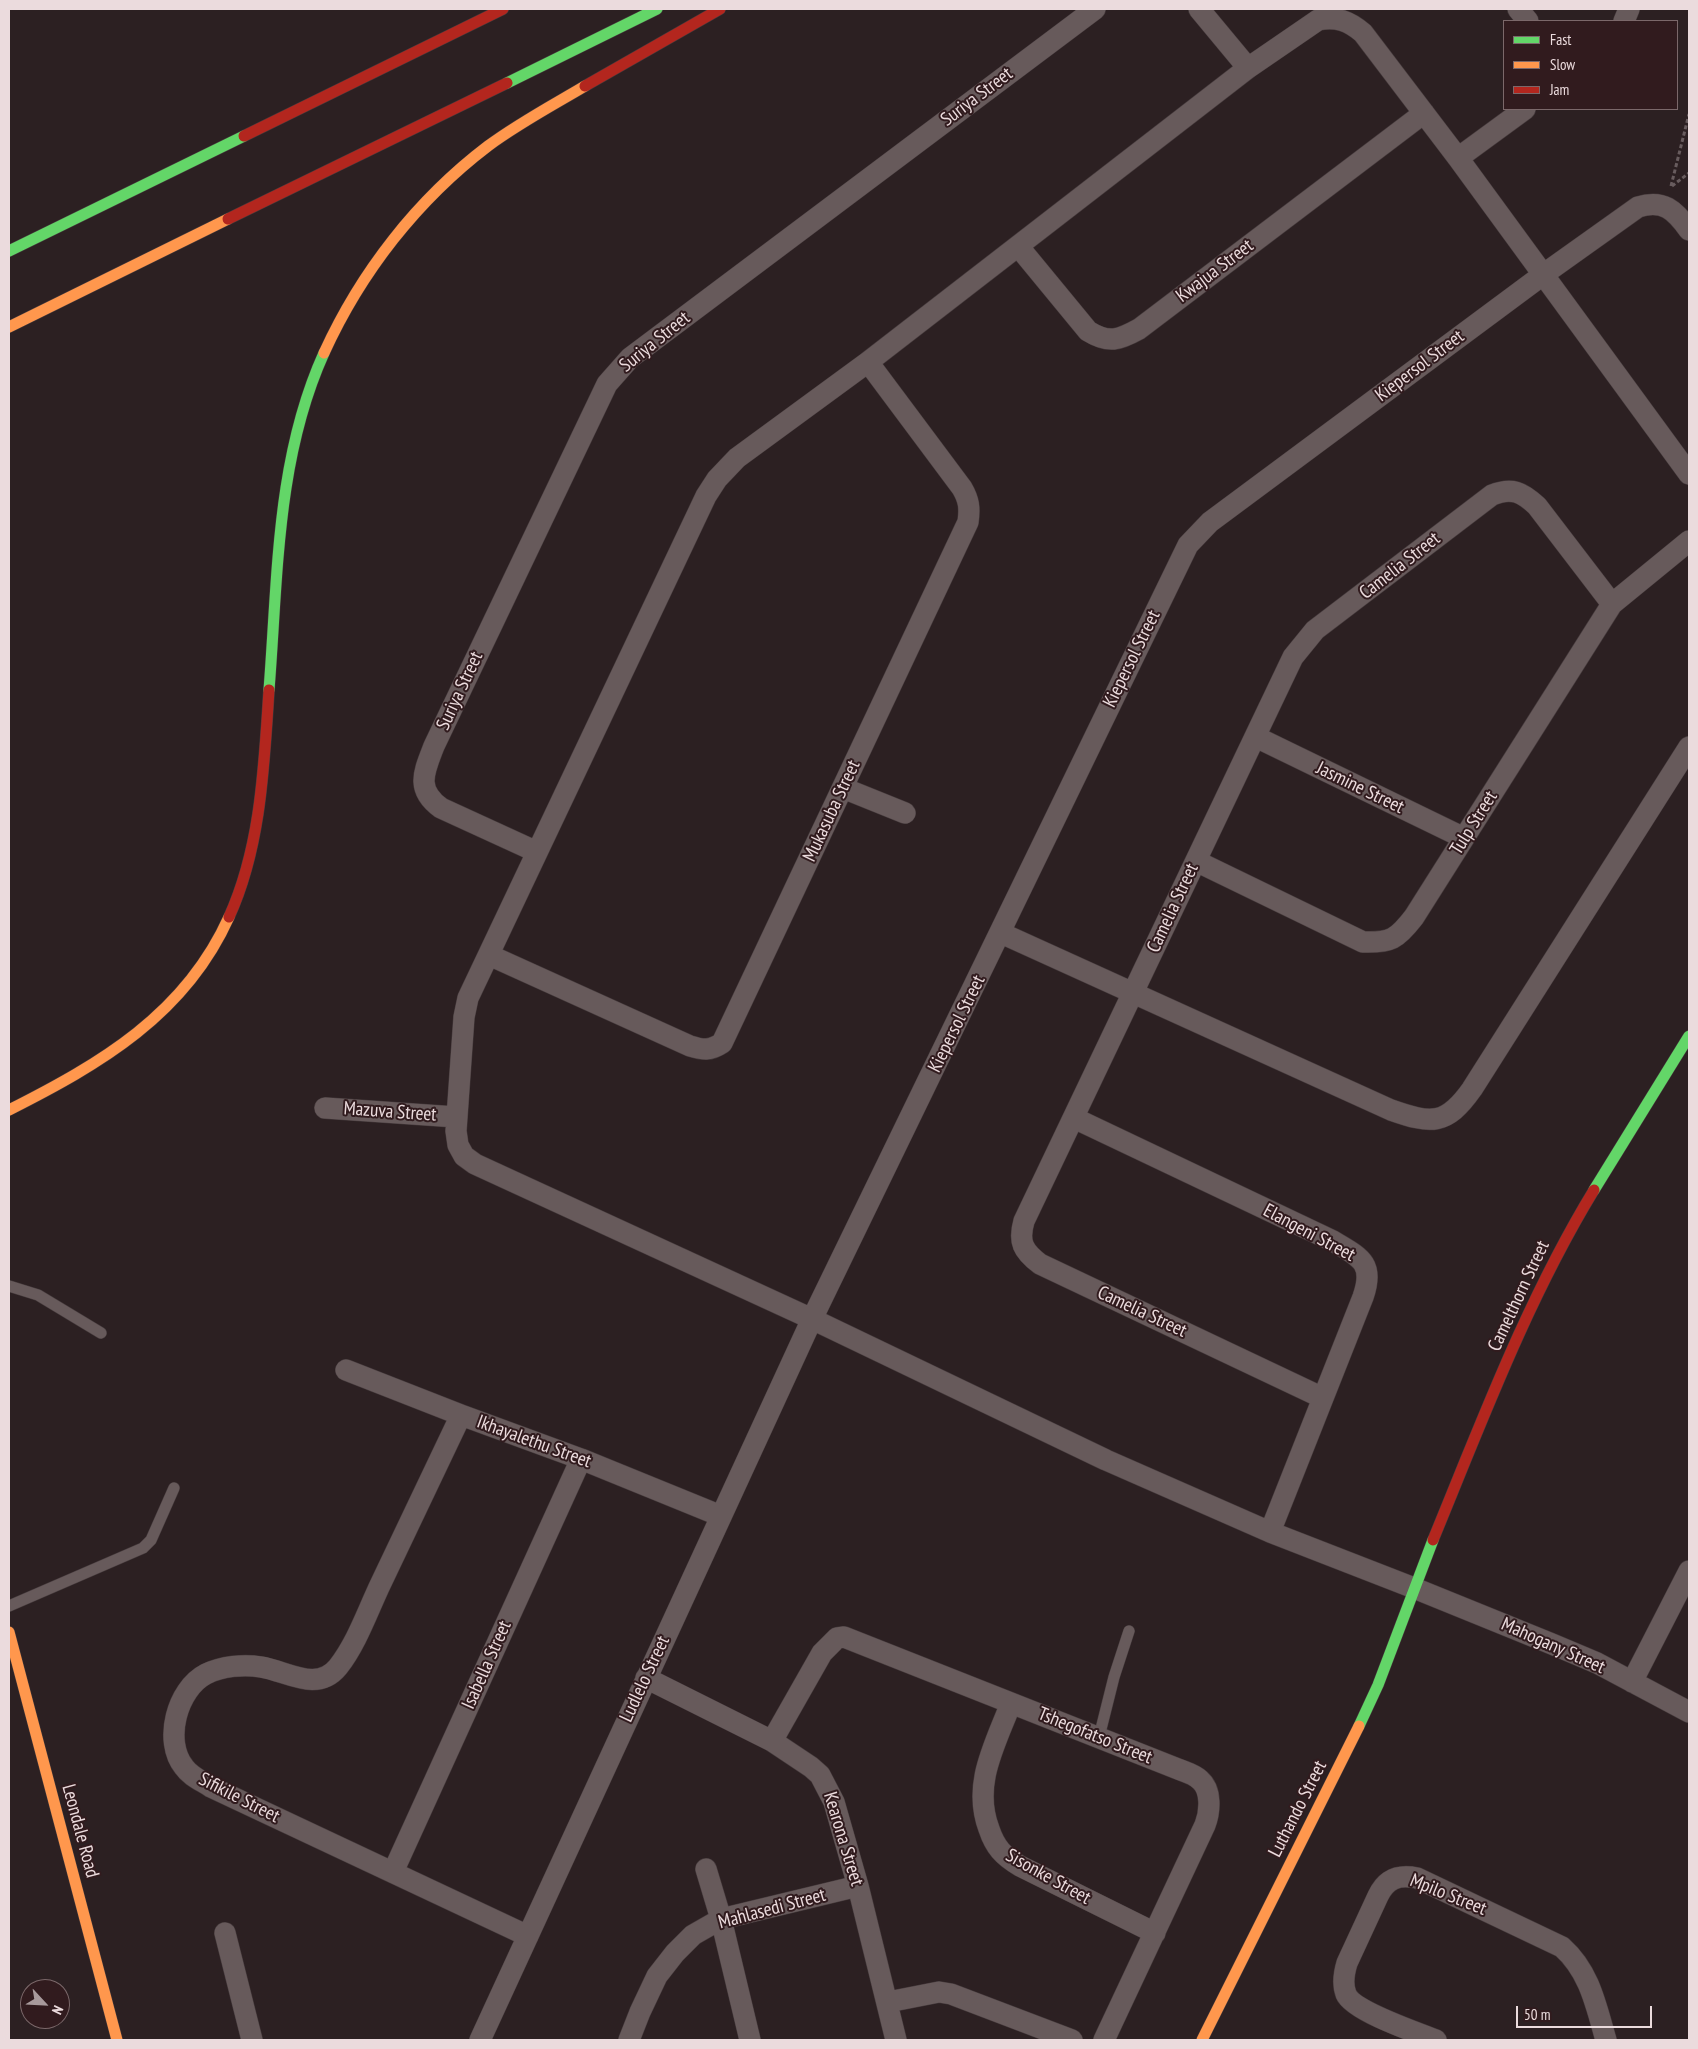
<!DOCTYPE html>
<style>
body{margin:0}
#map{position:relative;width:1698px;height:2049px;overflow:hidden;background:#2c2022;font-family:"PT Sans Narrow",sans-serif}
canvas{display:block}
.frame{position:absolute;inset:0;border:10px solid #ebdbdd;pointer-events:none}
.legend{position:absolute;left:1503px;top:20px;width:175px;height:90px;box-sizing:border-box;background:#311b1e;border:1px solid #7b686a;margin:0;padding:6px 9px;list-style:none;font-size:15px;color:#ebdbdd}
.legend li{display:flex;align-items:center;gap:10px;height:25px}
.legend b{width:25px;border:1px solid #7b686a}
.north{position:absolute;left:20px;top:1979px;width:50px;height:50px;box-sizing:border-box;background:#311b1e;border:1px solid #7b686a;border-radius:50%;rotate:115deg;font-size:14px;font-weight:700;line-height:20px;text-align:center;color:#ebdbdd}
.north::after{content:'';display:block;margin:auto;width:18px;height:22px;background:#a89a9c;clip-path:polygon(50% 0,100% 100%,50% 72%,0 100%)}
.scale{position:absolute;left:1516px;top:2006px;width:136px;height:22px;box-sizing:border-box;border:2px solid #ebdbdd;border-top:0;padding-left:6px;font-size:15px;line-height:18px;white-space:nowrap;color:#ebdbdd;-webkit-text-stroke:4px #311b1e;paint-order:stroke}
</style>
<div id="map">
<canvas width="1698" height="2049"></canvas>
<div class="frame"></div>
<ul class="legend">
<li><b style="height:6px;background:#63d668"></b>Fast</li>
<li><b style="height:6px;background:#ff974d"></b>Slow</li>
<li><b style="height:6px;background:#b3261e"></b>Jam</li>
</ul>
<div class="north">N</div>
<div class="scale">50 m</div>
</div>
<script>
const ctx = document.querySelector('canvas').getContext('2d');
ctx.lineJoin = 'round';
function strokePath(path, color, width, dash) { ctx.strokeStyle = color; ctx.lineWidth = width; ctx.lineCap = dash ? 'butt' : 'round'; ctx.setLineDash(dash || []); ctx.stroke(path); }
function drawText(font, color, halo, rows, align = 'center') {
  ctx.font = font + ' "PT Sans Narrow",sans-serif'; ctx.lineWidth = 4; ctx.setLineDash([]); ctx.textBaseline = 'middle'; ctx.strokeStyle = halo; ctx.fillStyle = color; for (const [text, x, y, turn = 0] of rows) {
    ctx.save(); ctx.translate(x, y); ctx.rotate((+turn || 0) * Math.PI / 180); ctx.textAlign = isNaN(turn) ? turn : align; if (halo) ctx.strokeText(text, 0, 0); ctx.fillText(text, 0, 0); ctx.restore();
  }
}
const path = new Path2D(`
 M1671,186l18,-72
 M1672,186l17,-13`);
const lane = new Path2D(`
 M9,1286l29,9 63,38
 M9,1606l134,-58 8,-8 23,-52
 M1099,1737l15,-60 15,-46`);
const street = new Path2D(`
 M1199,9l49,59
 M1518,9l10,12
 M1624,21l5,-12
 M1458,158l67,-49
 M1018,246l70,85c21,13 31,9 51,-2l285,-216
 M1689,474l-231,-316 -95,-125c-14,-12 -27,-17 -45,-13l-70,48 -380,294 -131,96 -20,21 -11,17 -238,502 -4,19 -8,114 2,14 6,11 11,8 337,155 294,141 164,72 144,56 138,56 45,19 92,49
 M1256,737l208,101
 M843,788l62,25
 M537,852l-96,-44c-26,-19 -17,-36 -7,-62l173,-362 23,-26 465,-349
 M1196,861l167,81c28,1 34,-3 51,-25l198,-313 77,-63
 M1001,933l390,177c40,14 55,16 81,-21l217,-342
 M489,955l201,91c13,4 20,5 32,-3l246,-521c2,-14 1,-22 -6,-34l-94,-126
 M325,1108l131,9
 M1074,1118l259,123c27,16 42,22 30,56l-93,235
 M346,1370l115,45 120,44 140,57
 M1323,1398l-283,-134c-17,-13 -22,-22 -16,-43l269,-564 22,-27 177,-135c20,-8 30,-3 45,11l75,98
 M461,1415c-27,56 -53,112 -80,168 -13,27 -24,60 -43,84 -21,26 -51,4 -77,0 -17,-3 -39,-1 -55,7 -29,15 -43,67 -22,93 6,9 18,14 27,20l317,149
 M646,1678l126,63 39,26 9,8 14,27 24,84 38,154
 M1632,1682l57,-111
 M1011,1703c-16,42 -39,81 -22,126 6,18 14,27 31,37l135,67
 M772,1741l50,-88 15,-15 7,-1 334,132c7,3 16,5 22,11 12,10 10,32 5,45l-101,215
 M706,1869l15,50 29,121
 M393,1872l188,-413
 M225,1933l27,107
 M888,2002l51,-10 12,2 121,46
 M480,2040l332,-721 376,-774 22,-23 334,-248 94,-67c25,-8 37,3 51,23
 M629,2040l11,-28 17,-36 18,-23 18,-18 28,-16 137,-33
 M1436,2040c-18,-7 -83,-29 -90,-46 -4,-10 -2,-21 1,-31l31,-67c8,-17 20,-22 39,-18l145,69c28,25 34,59 44,93`);
const fast = new Path2D(`
 M507,83l150,-74
 M9,251l235,-115
 M269,690c9,-114 7,-231 55,-337
 M1594,1190l95,-154
 M1359,1726l19,-41 55,-145`);
const slow = new Path2D(`
 M9,327l219,-108
 M324,353c37,-81 93,-153 164,-207 31,-23 65,-41 97,-60
 M9,1110c91,-46 176,-95 220,-193
 M9,1632l108,408
 M1202,2040l157,-314`);
const jam = new Path2D(`
 M585,86l135,-77
 M244,136l259,-127
 M228,219l279,-136
 M229,917c32,-70 35,-151 40,-227
 M1433,1540c49,-119 94,-240 161,-350`);
const streetNames = [
 ["Suriya Street",977,97,-37],
 ["Kwajua Street",1215,271,-37],
 ["Suriya Street",655,342,-39],
 ["Kiepersol Street",1420,366,-37],
 ["Camelia Street",1400,566,-38],
 ["Kiepersol Street",1132,659,-64],
 ["Suriya Street",460,691,-65],
 ["Jasmine Street",1360,788,26],
 ["Mukasuba Street",832,811,-65],
 ["Tulp Street",1474,823,-58],
 ["Camelia Street",1173,908,-65],
 ["Kiepersol Street",957,1024,-64],
 ["Mazuva Street",390,1112,4],
 ["Elangeni Street",1309,1233,28],
 ["Camelthorn Street",1519,1296,-65],
 ["Camelia Street",1142,1312,25],
 ["Ikhayalethu Street",534,1442,20],
 ["Mahogany Street",1553,1646,24],
 ["Isabella Street",487,1665,-66],
 ["Ludlelo Street",645,1679,-65],
 ["Tshegofatso Street",1095,1736,22],
 ["Sifikile Street",239,1798,27],
 ["Luthando Street",1298,1809,-63],
 ["Leondale Road",80,1831,75],
 ["Kearona Street",843,1839,73],
 ["Sisonke Street",1048,1877,29],
 ["Mpilo Street",1448,1895,22],
 ["Mahlasedi Street",772,1909,-15]
];
strokePath(lane, '#463b3d', 12);
strokePath(street, '#463b3d', 22);
strokePath(fast, '#463b3d', 12);
strokePath(slow, '#463b3d', 12);
strokePath(jam, '#463b3d', 12);
strokePath(path, '#685c5e', 3, [4, 2.5]);
strokePath(lane, '#675a5b', 11);
strokePath(street, '#675a5b', 21);
strokePath(fast, '#63d668', 11);
strokePath(slow, '#ff974d', 11);
strokePath(jam, '#b3261e', 11);
drawText('19px', '#ebdbdd', '#311b1e', streetNames);
</script>
